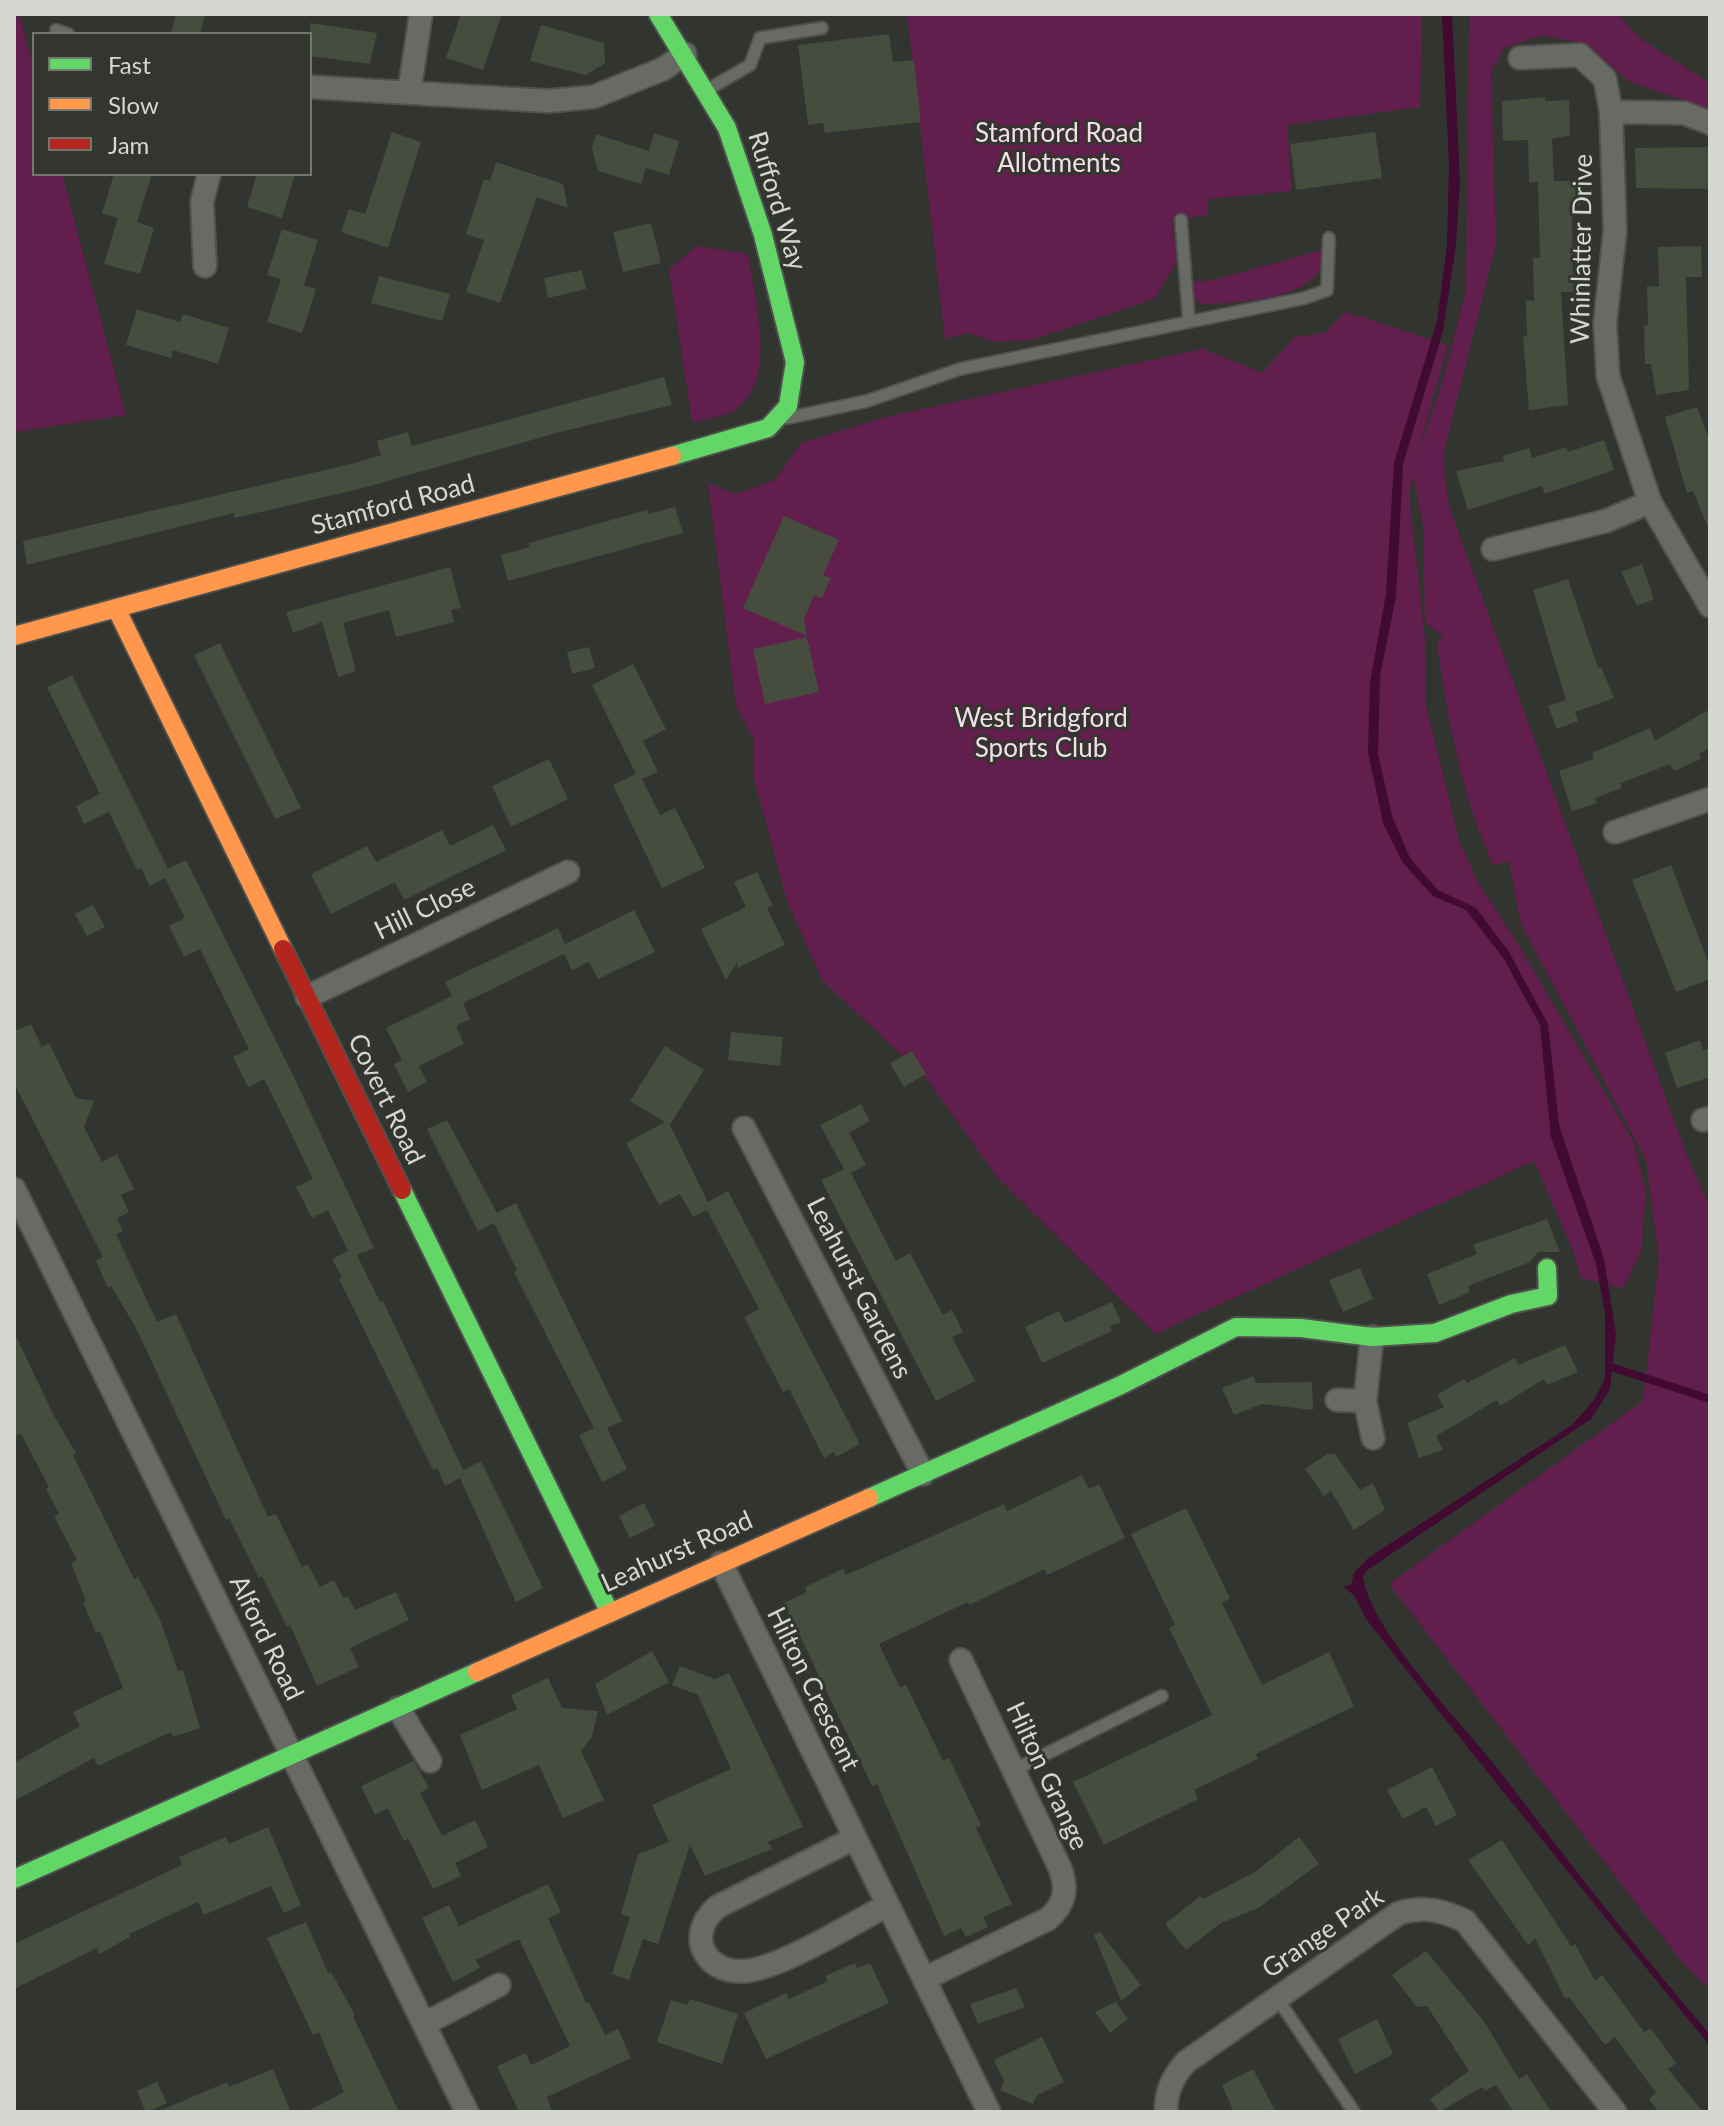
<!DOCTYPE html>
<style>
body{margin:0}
#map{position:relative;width:1724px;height:2126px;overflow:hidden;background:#323430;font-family:Lato,sans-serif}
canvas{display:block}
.frame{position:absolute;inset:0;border:16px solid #d5d8d2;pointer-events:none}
.legend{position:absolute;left:32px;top:32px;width:280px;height:144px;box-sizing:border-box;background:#32362e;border:2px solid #737770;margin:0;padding:10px 14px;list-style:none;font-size:24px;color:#d5d8d2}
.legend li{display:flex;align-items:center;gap:16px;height:40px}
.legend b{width:40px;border:2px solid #737770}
</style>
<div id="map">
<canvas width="1724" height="2126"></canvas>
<div class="frame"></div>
<ul class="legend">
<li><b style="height:10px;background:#63d668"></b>Fast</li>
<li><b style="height:10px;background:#ff974d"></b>Slow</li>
<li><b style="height:10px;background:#b3261e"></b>Jam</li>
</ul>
</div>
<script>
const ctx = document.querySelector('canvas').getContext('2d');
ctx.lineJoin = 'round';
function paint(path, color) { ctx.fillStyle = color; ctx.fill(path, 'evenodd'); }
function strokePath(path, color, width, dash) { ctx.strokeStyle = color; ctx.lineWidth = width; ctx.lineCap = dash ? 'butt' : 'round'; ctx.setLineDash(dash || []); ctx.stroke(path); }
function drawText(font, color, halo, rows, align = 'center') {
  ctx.font = font + ' Lato,sans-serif'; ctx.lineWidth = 6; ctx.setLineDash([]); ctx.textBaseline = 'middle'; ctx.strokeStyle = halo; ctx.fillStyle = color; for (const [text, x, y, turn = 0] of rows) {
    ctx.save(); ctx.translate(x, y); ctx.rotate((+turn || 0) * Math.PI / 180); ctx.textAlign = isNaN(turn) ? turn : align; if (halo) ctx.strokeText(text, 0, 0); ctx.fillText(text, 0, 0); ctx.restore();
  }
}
const green = new Path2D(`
 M907,14h515l-2,93 -133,18 5,66 -84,8v16l-36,5 5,42 -23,37 -123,41 -35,2 -29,-9 -22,6z
 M1469,14h148l25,26 68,43v26l-80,-27 -45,-38 -43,-9 -38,13 -13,24 5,172 -53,211 5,49 241,657 21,46v783l-29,-29 -292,-377 254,-183 16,-141 -13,-100 -125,-236 -12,-63 -16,4c-32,-72 -45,-143 -56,-221l6,-8 -18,-13 -2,-98 -10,-50 -4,20 16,143v63l34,139 19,43 42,64 114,196 12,49 -5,60 -18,36 -42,-10 -7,-25 -40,-92 -379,173 -158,-157 -70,-98 -105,-99 -35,-79 -33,-122 -1,-41 -17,-32 -28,-223 28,11 39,-14 26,-37 85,-26 317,-68 59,24 33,-36 30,-4 21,-21 102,33 -31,111 23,-66 26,-99z
 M14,17h6l14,52v105h28l64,241 -112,17z
 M697,246l51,8c6,46 32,126 -14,157 -10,6 -30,8 -42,11l-23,-153z
 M1325,249c2,52 -87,54 -124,55l-11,-10 2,-12 22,-2z`);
const water = new Path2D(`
 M1442,14h10l8,168 -4,63 -13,86 -40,133 -7,133 -16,79 -2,78 14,62 18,42 28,32 38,18 33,44 39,72 11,101 45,134 12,75 -6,55 -19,30 -225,152 -3,6c8,57 109,156 146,206 64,86 132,170 201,252v11c-116,-142 -231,-283 -344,-427l-12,-24 -11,-8 8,-2 3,-12 14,-15 204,-133 22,-25 11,-21v-65l-9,-50 -45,-127 -11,-112 -36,-66 -38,-49 -33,-14 -30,-33 -20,-40 -15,-71 2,-70 16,-88 8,-131 43,-142 10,-76 2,-79z`);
const stream = new Path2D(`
 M1614,1368l96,31`);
const building = new Path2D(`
 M176,14h29l-5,20h-29z
 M461,14h41l-19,56 -37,-12z
 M310,23l67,10 -7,31 -60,-8z
 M541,25l63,18 1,20 -19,12 -56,-14z
 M889,34l4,28 21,-2 7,62 -96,11 -2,-10 -15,2 -10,-80z
 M1545,97v4l24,-1 1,35 -18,4 2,42h25l1,25 -8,1 1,85h-12l7,113 -39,5 -6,-74h4l-1,-35 8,-1 -1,-42h7l-2,-76h-9l-1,-42 -25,1 -1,-40z
 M392,132l29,10 -33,106 -47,-16 8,-23 16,5z
 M1375,132l7,46 -86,12 -6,-46z
 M654,133l25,8 -10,34 -23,-7 -5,16 -43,-13 -6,-23 4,-14 53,17z
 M1710,147v42l-74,-1 -1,-40z
 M496,162l67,22 5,24 -31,-11 -37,106 -34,-11 18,-52 -18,-6 18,-55 6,2z
 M114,174h38l-15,48 17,6 -14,46 -36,-10 14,-46 -16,-5z
 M257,174h38l-13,44 -35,-11z
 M651,223l10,40 -38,9 -10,-40z
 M282,229l36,11 -14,45 12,4 -14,44 -35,-11 14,-43 -14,-4z
 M1701,246l1,31h-16l3,113 -33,5 -5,-31h-6l-1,-39h4l-1,-39 12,1 -1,-40z
 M582,270l4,19 -38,9 -4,-20z
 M379,276l71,18 -8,27 -71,-18z
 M137,309l43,13 3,-8 46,14 -11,36 -45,-14 -2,8 -45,-13z
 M664,377l8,28 -112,27 -197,56 -128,30 -1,-5 -207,52 -4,-24 332,-78 26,-8 -4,-14 31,-9 4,14z
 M1697,407l13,35 -1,88 -16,-39 -6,2 -22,-76z
 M1604,440l10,30 -69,24 -3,-8 -74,24 -12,-39 48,-10 -1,-5 26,-8 3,10 34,-11 2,5z
 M675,507l8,26 -175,48 -7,-26 29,-8 -1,-4 118,-33 1,4z
 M784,516l55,24 -16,35 8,3 -9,20 -8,-3 -10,24 3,17 -64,-28z
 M1642,564l12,35 -17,7 -16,-34z
 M450,567l11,41 -10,2 3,12 -58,15 -7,-27 -46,13 13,48 -18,6 -16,-55 -29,11 -7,-21z
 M1568,579l30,89 3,-1 13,31 -39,14 3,9 -21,8 -9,-23 18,-6 -33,-110z
 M807,637l12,55 -54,12 -12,-55z
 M220,643l81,165 -26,11 -81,-164z
 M589,647l6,21 -23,6 -5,-22z
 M633,664l33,65 -23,12 15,31 -16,7 18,36 15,-7 30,60 -43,20 -49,-103 23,-11 -44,-89z
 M72,675l96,194 18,-9 107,215 81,173 -17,7 23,47 3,-1 80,169 18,-9 62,127 -27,14 -56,-124 -15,8 -8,-18 -4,2 -94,-191 3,-2 -10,-18 16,-8 -20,-41 -16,8 -16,-31 17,-8 -24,-50 -25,-50 -16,8 -15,-30 16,-8 -49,-100 -16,8 -15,-31 16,-8 -20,-40 -15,8 -9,-18 -4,2 -28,-58 -25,12 -8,-18 24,-12 -53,-107z
 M1710,709v39l-11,6 2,5 -27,12 -4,-7 -41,16 -9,4 2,4 -27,10 2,5 -25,8 -13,-40 35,-12 -2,-6 58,-25 5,13z
 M549,759l19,40 -57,28 -19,-41z
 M493,825l13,25 -102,50 -9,-18 -64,32 -20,-40 56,-28 9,16 66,-32 8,16z
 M1671,865l39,102v12l-34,13 -44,-112z
 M757,872l16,34 -6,2 18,37 -48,23 1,-7 -12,19 -25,-51 45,-22 -12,-25z
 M93,905l12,22 -18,9 -12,-22z
 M634,910l21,42 -57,27 -9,-17 -17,8 -8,-16 -101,49 7,16 -14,7 8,18 -45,22 8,16 -19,10 -14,-28 8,-4 -16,-32 66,-32 -7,-14 113,-54 7,16z
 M31,1024l11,23 7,-4 27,55 18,3 -10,26 18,35 15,-8 17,35 -13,6 8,17 -12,6 6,13 -7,3 41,88 19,-8 92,203 8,-3 26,53 6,-3 12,23 14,-7 9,18 5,-2 7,14 41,-18 13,28 -59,28 9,19 -42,19 -27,-61 -3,2 -25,-51 -3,2 -30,-60 -3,2 -91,-194 -24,-40 -3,2 -12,-27 7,-4 -89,-174v-52z
 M731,1032l52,5 -3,29 -52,-6z
 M1700,1040l3,11 7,-4v30l-33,11 -12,-35z
 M665,1046l39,24 -34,55 38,77 20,-11 132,253 -24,13 -2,-5 -10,6 -35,-69 -6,3 -39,-75 15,-8 -52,-99 -14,7 -13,-23 -21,11 -33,-62 39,-21 -35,-21z
 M912,1051l14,23 -22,13 -14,-24z
 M861,1104l9,17 -21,12 17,32 -15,8 45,88 14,-8 33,62 9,-5 11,22 -11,5 23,44 -39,20 -115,-221 23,-11 -24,-44z
 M447,1120l50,93 19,-10 106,218 -15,7 20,41 -25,13 -23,-47 15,-7 -80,-156 3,-2 -23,-47 -16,8 -51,-102z
 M1547,1219l13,33h-22l-8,10 -62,24 2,6 -31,13 -12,-31 50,-20 -4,-9z
 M1360,1268l13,31 -30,13 -14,-32z
 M1112,1302l9,20 -11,4 2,5 -70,32 -17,-36 34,-16 6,12z
 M14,1332l40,84 22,37 -3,2 61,124 4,-2 21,40 19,54 5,-1 17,58 -27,9 -2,-5 -73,34 -4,-8 -80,43v-38l66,-37 -7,-14 50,-24 -23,-57 -4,2 -13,-31 3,-1 -15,-38 6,-3 -23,-44 5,-2 -13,-25 3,-2 -28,-53 -7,2z
 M1565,1345l13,27 -31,13 -3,-6 -44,27 -3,-6 -61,36 7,14 -24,8 -12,-35 37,-16 -7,-12 27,-16 3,4 48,-25 3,7z
 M1253,1376l3,7 56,-1 1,28 -51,-6 -28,11 -12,-27z
 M1327,1454h8l25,36 13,-7 12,27 -31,20 -23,-39 -7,5 -19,-27z
 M1082,1475l7,14 10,-5 26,54 -78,37 -2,-6 -76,36 -1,-3 -89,42 21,44 6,-3 37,76 6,-3 32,67 -5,3 36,76 -29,13 5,10 -22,10 -5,-9 -17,8 -67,-152 -5,2 -88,-183 23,-11 -2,-5 38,-18 3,6 158,-71 3,7z
 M644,1503l11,23 -25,12 -11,-22z
 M1186,1508l44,90 -8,5 40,82 67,-33 25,54 -98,48 2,5 -64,31 4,9 -94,46 -31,-63 139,-67 -43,-87 6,-3 -44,-91z
 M652,1651l17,31 -62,33 -12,-31z
 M680,1666l35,13 14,-6 74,154 -35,15 4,7 -67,27 -15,-31 -32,99 -15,-5 -14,41 -17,-6 18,-57 -9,-3 17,-60 31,-12 -17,-37 79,-36 -33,-74 -26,-10z
 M548,1678l14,30 36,3 -6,26 -11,14 23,49 -41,18 -24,-53 -57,25 -22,-55 57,-26 -6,-14z
 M414,1761l15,27 -9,5 22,43 33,-16 13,27 -33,16 6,13 -28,13 -25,-51 -4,3 -16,-33 -13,7 -14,-29z
 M1432,1767l25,48 -21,11 -10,-19 -23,12 -16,-29z
 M268,1827l33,78 -17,8 -13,-27 -67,29 -6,-13 -69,32 1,3 -31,17 -2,-6 -83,41v-45l168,-79 -3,-8 47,-20 3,7z
 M1299,1837l20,27 -61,44 -37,15 -35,27 -21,-26 35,-28 3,3 52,-27z
 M1502,1840l69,106 4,-2 20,37 7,-6 42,57 7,-3 25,34 -8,6 35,43h-44l-10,-13 7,-6 -41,-56 -10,8 -36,-48 -4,2 -30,-61 -7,7 -60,-85z
 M548,1884l13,28 -13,6 38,85 3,-1 16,33 13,-6 13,29 -84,39 5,15h-33l-22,-46 29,-13 5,12 39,-19 -51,-107 -43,21 4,8 -27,14 -31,-64 27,-13 10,21z
 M306,1922l22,51 3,-1 24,43 -2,1 46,96h-93l38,-20 -25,-60 -6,3 -46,-97z
 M1100,1932l41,53 -20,16 -27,-66z
 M1426,1951l57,69 36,59 8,-5 24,38h-37l-18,-27 -11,6 -3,-4 -43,25 -9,-13 39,-28 -42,-65 -10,1 -25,-32z
 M855,1963l2,5 13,-5 19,40 -123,56 -22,-46 42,-20 3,6 39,-18 -3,-5z
 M1016,1988l9,19 -47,17 -8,-20z
 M690,1999l48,15 -16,50 -65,-22 14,-42 16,5z
 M1116,2002l12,17 -18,14 -15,-21z
 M1377,2019l16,35 -38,20 -17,-35z
 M1042,2037l22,45 -27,13 -4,9 -33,-14 4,-9 -10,-21z
 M273,2069l18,43h-134l70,-30 2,5z
 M1253,2069l23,43h-42l-12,-27z
 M157,2082l10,21 -21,9 -9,-21z`);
const lane = new Path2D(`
 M56,30l12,4
 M707,90l43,-25 10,-27 62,-10
 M1181,220l8,102
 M788,418l79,-17 93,-32 345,-71 22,-8 2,-52
 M1014,1770l148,-74
 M1277,1998l77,114`);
const street = new Path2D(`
 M1520,58l60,-3 25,24 6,33 73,1 26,10
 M310,87l238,14 45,-4 70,-28 22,-15
 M409,93l12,-79
 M1611,112l4,119 -10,92 3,53 42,126 60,104
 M205,266l-3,-64 7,-28
 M1493,549l113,-28 44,-19
 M1615,832l95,-33
 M307,997l261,-125
 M1703,1120l7,-2
 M744,1128l179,346
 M14,1189l453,923
 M1372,1337l-7,64 8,37
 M1337,1400l28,1
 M721,1563l268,549
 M398,1708l32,53
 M855,1838l-138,69c-35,31 -8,72 35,63 35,-6 101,-47 136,-65
 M924,1979l124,-60c17,-15 20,-29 12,-51l-99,-208
 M424,2024l75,-39
 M1166,2112c0,-21 6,-34 20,-50l213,-149c24,-7 43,-3 66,8l150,191`);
const fast = new Path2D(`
 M658,14l69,114 36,107 32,127 -7,44 -20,22 -96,28
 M402,1190l208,423
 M869,1498l250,-112 117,-59 65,1 71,9 63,-4 76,-29 37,-8 -1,-28
 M14,1879l463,-207`);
const slow = new Path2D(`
 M116,608l167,341
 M14,636l658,-180
 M477,1672l392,-174`);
const jam = new Path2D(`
 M283,949l119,241`);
const parkNames = [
 ["Stamford Road",1059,134],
 ["Allotments",1059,164],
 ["West Bridgford",1041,719],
 ["Sports Club",1041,749]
];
const streetNames = [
 ["Rufford Way",777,201,73],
 ["Whinlatter Drive",1582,249,-89],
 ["Stamford Road",393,505,-15],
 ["Hill Close",425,909,-26],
 ["Covert Road",386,1099,64],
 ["Leahurst Gardens",859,1288,63],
 ["Leahurst Road",677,1552,-24],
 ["Alford Road",266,1638,64],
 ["Hilton Crescent",813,1689,64],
 ["Hilton Grange",1047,1776,65],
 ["Grange Park",1323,1933,-34]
];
paint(green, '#621e4c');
paint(water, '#410a30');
strokePath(stream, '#410a30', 8);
paint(building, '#464c3e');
strokePath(lane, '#4f514d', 15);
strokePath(street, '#4f514d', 26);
strokePath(fast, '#4f514d', 22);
strokePath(slow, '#4f514d', 22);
strokePath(jam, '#4f514d', 22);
strokePath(lane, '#686a66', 11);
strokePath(street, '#686a66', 22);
strokePath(fast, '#63d668', 18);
strokePath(slow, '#ff974d', 18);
strokePath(jam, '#b3261e', 18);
drawText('26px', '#f5ddea', '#32362e', parkNames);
drawText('26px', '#d5d8d2', '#32362e', streetNames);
</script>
